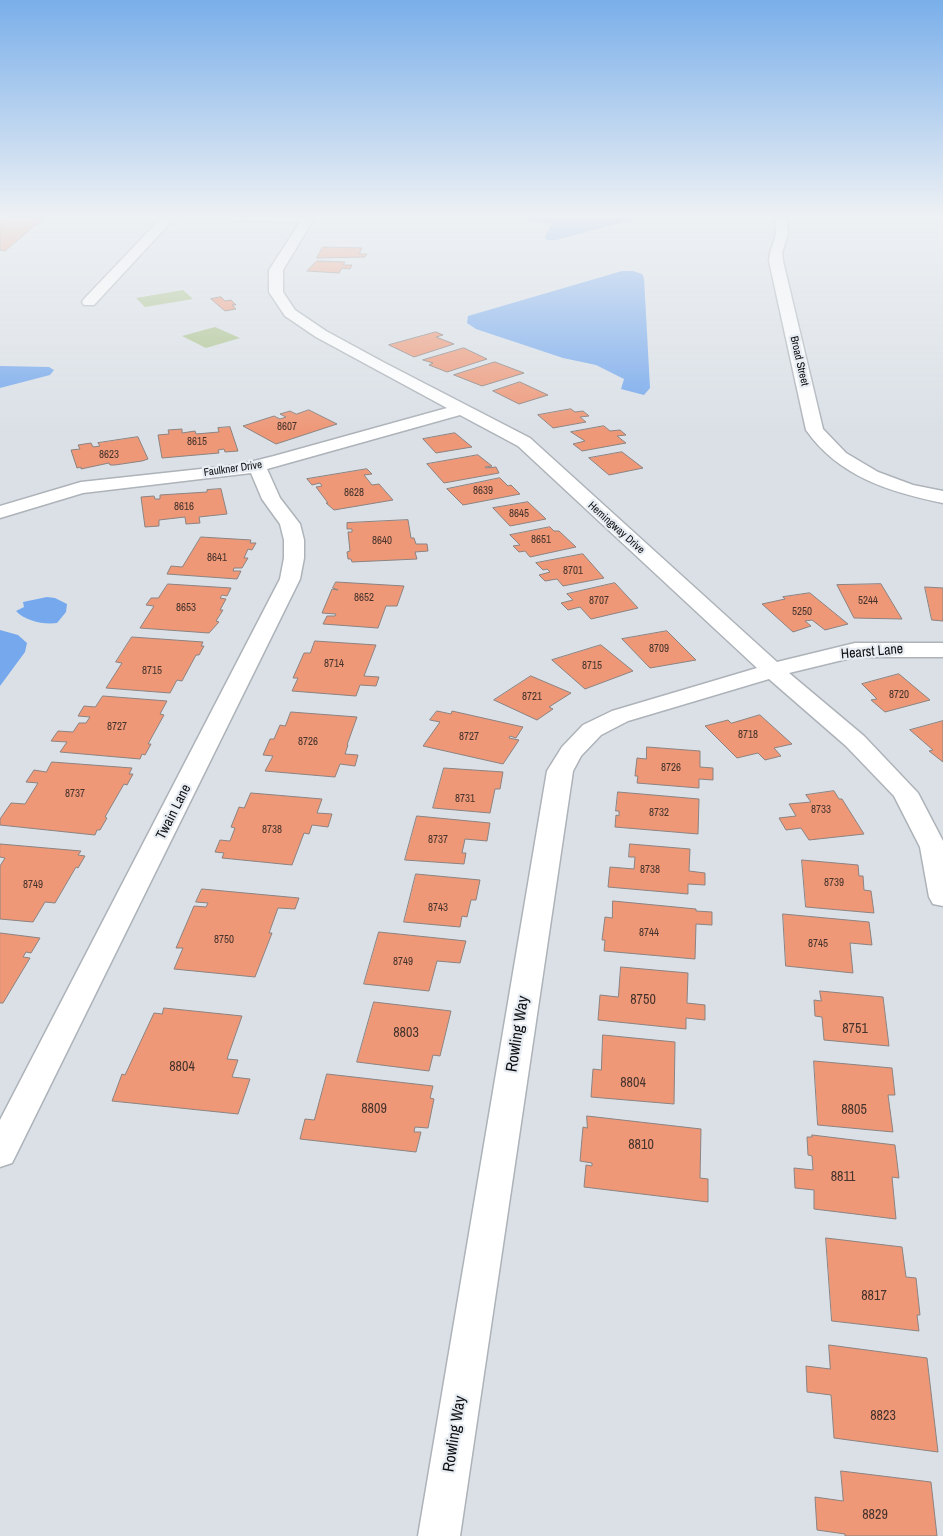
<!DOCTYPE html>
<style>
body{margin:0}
canvas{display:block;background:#dae0e6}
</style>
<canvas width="943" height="1536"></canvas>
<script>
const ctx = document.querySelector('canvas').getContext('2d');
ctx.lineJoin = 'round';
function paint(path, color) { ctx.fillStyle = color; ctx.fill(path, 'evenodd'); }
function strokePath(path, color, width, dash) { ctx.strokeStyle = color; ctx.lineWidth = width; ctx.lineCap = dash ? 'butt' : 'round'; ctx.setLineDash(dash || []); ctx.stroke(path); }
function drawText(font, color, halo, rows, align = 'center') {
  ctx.font = font + ' "Archivo Narrow",sans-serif'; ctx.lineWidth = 4.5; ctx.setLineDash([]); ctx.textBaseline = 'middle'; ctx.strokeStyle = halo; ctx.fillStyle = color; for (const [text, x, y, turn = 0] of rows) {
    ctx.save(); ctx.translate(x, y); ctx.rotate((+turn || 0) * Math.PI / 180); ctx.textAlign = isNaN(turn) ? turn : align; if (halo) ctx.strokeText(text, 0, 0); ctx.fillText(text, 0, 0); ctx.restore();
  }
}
const green = new Path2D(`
 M183,290l10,9 -48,8 -9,-9z
 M215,327l25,11 -34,10 -24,-12z`);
const water = new Path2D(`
 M527,217h109l-9,4 -71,19h-9l-2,-3 6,-13 -23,-4z
 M622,271h11l9,3 2,4 6,110 -6,7 -23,-6 3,-10 -28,-14 -33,-7 -87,-29 -9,-6 1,-7z
 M0,366l49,1 5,3 -4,5 -50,13z
 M47,597l8,1 12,6 -1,8 -9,11c-13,2 -32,-2 -41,-12l8,-4 -1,-5z
 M0,630l18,5 9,8 -2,9 -25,34z`);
const building = new Path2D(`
 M6,217h39l-40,34 -5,-1v-28z
 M323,247l39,1 -3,6h8l-2,3 -48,1z
 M317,261l28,1 -2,3h9l-2,4 -8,-1 -3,5 -32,-2z
 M221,297l4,4 6,-1 5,5h-4l4,4 -11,2 -14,-12z
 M436,332l7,3 -7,2 18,7 -40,13 -25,-12z
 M464,348l23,11 -40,13 -18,-7 4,-2 -10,-3z
 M495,362l29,11 -42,13 -28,-11z
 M520,382l28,13 -29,9 -26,-13z
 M571,409l4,3 8,-1 6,5 -9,1 6,5 -33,6 -15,-13z
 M309,410l28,14 -61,20 -33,-18 31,-10 6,3 6,-2 -6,-3 10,-3 6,3z
 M604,426l6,5 10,-1 6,5 -9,1 9,7 -44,8 -9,-7 12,-3 -14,-9z
 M230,427l8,24 -13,1 -1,-3 -6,1 1,3 -57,5 -4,-23 11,-1 -1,-4 14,-1v4l13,-2 1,3 23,-2 -1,-4z
 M455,433l17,14 -36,6 -13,-14z
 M138,437l10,22 -6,2 -27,4h-5l-1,-2 -28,6v-2l-4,1 -6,-18 9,-1 -2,-4 13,-2 2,4 7,-1 -2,-3z
 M622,452l21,16 -34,7 -20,-17z
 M478,455l14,11 -7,1 1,1 10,-1 3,6 -55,10 -17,-19z
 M367,469l5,5 -8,1 8,10 7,-1 14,16 -59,10 -8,-7h2l-12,-16 6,-1 -2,-3 -8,2 -5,-6z
 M500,478l8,8 3,-1 9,9 -57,11 -16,-16z
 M221,489l6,25 -28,3 1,6 -14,1 -1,-7 -26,3v6l-14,1 -4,-30 13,-1 1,3h5v-4l47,-3v-2z
 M528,502l18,17 -36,7 -17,-18z
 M408,520l3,18h3l2,6h11l1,7 -13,1 2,7 -65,3 -1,-3h-3l-1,-7 3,-1 -2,-19h4v-3h-5v-6z
 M550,527l4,4h5l17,16 -46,10 -5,-6 -6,1 -6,-6 7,-1 -10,-10z
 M201,537l50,3 -1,3h6l-4,7 -4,-1 -4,9h4l-6,10h-8l-1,3h8l-4,8 -70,-5 4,-8 11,1z
 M583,554l21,24 -41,8 -6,-7 -12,2 -6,-6 11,-3 -3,-3 -4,1 -7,-7z
 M336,582l68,4 -7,20h-11l-8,22 -55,-4 4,-8h8l1,-2 -14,-1 10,-24 6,1 -5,-2z
 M615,583l23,25 -47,11 -11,-12 -12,3 -7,-7 12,-3 -6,-6z
 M168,584l63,4 -4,8 -5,-1 -2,3 6,1 -6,11h3l-7,11 3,1 -10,11 -69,-5 14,-22 -8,-1 5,-7h7z
 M881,584l21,35 -48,-1 -17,-33z
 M925,587l18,1v33l-11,-1z
 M810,593l38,31 -23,6 -13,-10 -7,1 6,5 -18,6 -31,-28 23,-5 -2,-2z
 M667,631l29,29 -46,8 -28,-29z
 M132,637l71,5 -2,4h3l-5,9h-3l-14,26 -5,-1 -7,13 -64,-5 16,-25 -6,-1z
 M315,641l61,4 -12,31 15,1 -3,9 -16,-1 -4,11 -64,-5 6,-13h-5l11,-25h6z
 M601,645l32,26 -48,18 -33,-29z
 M899,674l31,26 -45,12 -14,-12 6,-1 -15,-15z
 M531,676l40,17 -22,14 4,2 -16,11 -43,-20z
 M103,696l64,5 -7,13 4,1 -16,29h3l-6,11 -3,-1 -2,5 -80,-7 7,-10 -16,-1 7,-10 15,1 6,-9h7l4,-6 -12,-1 6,-10 11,1z
 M437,711l14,3 1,-3 71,16 -7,11 -6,-2 -1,2 10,2 -16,24 -80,-18 17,-24 -10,-2z
 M291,712l66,5 -10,28h1l-3,9 13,1 -3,11 -15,-2 -5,13 -70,-6 8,-15 -10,-1 7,-16h4l6,-14 5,1z
 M760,715l32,29 -18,4 7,8 -16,4 -7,-7 -21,5 -32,-32 23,-6 3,3z
 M943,721v41l-14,-11 4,-1 -23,-20z
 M647,747l53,4v16l13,1v12l-14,-1v9l-62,-5 1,-7h-3l2,-18 9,1z
 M52,762l80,6 -3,6h4l-6,11 -3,-1 -19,33 2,1 -7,12h-3l-2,5 -95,-10v-6l11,-16 14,1 13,-21 -12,-1 8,-12 12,2z
 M444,768l59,4 -3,17h-5l-5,24 -57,-5z
 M834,791l5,8h3l22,35 -55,6 -8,-12 -15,2 -7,-12 17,-2 -7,-12 22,-2 -5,-7z
 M618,792l81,7 -1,35 -83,-7 1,-12 3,1v-5h-3z
 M251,793l71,6 -5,14 15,1 -4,13 -16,-2 -3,9 -5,-1 -12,32 -70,-7 2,-5 -9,-1 5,-12 10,1 5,-13 -4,-1 8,-20 5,1z
 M417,816l73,7 -3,18 -22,-2 -3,14h4l-2,11 -59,-4z
 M0,844l81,7 -3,4 7,1 -7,12 -2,-1 -21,36 -10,-1 -12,20 -33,-3v-53l5,-8 -5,-1z
 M630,844l60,5 -1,22 16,2v12l-17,-1v10l-80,-7 2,-20 24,2 1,-12h-6z
 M802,860l56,5 1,11h4l1,14 7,1 3,22 -68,-6z
 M416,874l64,6 -4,20h-5l-4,17 -5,-1 -2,11 -56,-5z
 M202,889l97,9 -4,11 -17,-1 -9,25h3l-17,44 -81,-8 9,-21h-7l18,-42 12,1 2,-4 -12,-1z
 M613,901l83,8v2l16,1v13l-16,-1 -1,35 -91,-8 1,-11h-3l3,-23 7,1z
 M783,914l86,8 3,23 -22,-2 3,30 -67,-7z
 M379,932l87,9 -6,22 -23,-2 -8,30 -65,-7z
 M0,933l40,5 -9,15 -5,-1 -3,5 7,1 -27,45h-3z
 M621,967l67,6 -1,30 18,2v15l-19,-2v11l-88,-9 2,-25 18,2z
 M820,991l63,6 6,49 -65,-6 -2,-23 -7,-1 -1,-16 7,1z
 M374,1002l77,9 -11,45 -7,-1 -4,16 -72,-9z
 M164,1008l78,8 -15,43 11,1 -6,17 18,2 -12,35 -126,-13 10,-27 3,1 29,-62 8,1z
 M603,1035l72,7 -1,62 -83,-7 2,-28 8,1z
 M814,1061l78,7 3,27h-7l5,37 -75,-7z
 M327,1074l106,12 -3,12 4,1 -6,29 -13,-1 -1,5h7l-5,20 -116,-13 5,-20 9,1z
 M587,1116l114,13 -1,49 8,1v23l-124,-15 2,-22 6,1v-3l-12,-2 3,-34 4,1z
 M812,1135l83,10 4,33 -7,-1 4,42 -82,-10v-19l-19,-2 -1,-20 19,2 -1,-14 -4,-1 -1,-18h5z
 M826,1238l76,9 4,30 10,1 4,37h-3l2,16 -87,-10z
 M829,1345l98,13 11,94 -104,-14 -3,-43 -24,-3 -1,-26 24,3z
 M841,1471l90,11 6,54h-92v-2l-28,-4 -2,-33 28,4z`);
const street = new Path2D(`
 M162,217h18l-10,6 -76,82h-10l-2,-3 2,-3z
 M241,217h74l-32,53v22l12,18 31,21 57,31 147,76 247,224 78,-19h88v14h-88l-66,16 75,63 54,57 25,48v65l-10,-2 -4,-7 -9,-50 -26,-51 -48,-50 -77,-67 -141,42 -27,14 -20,21 -8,15 -113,765h-42l129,-765 15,-24 21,-22 29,-14 145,-43 -239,-222 -58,-31 -193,54 13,29 20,26 4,16v18l-4,21 -283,574 -5,10 -12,4v-47l280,-541 4,-21v-18l-4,-16 -18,-25 -11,-26 -168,20 -83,25v-12l81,-24 157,-17 36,-9 173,-48 -131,-71 -31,-21 -16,-24v-22l31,-48 -53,-1z
 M775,217h12l1,17 -6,19 1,8 40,168 23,24 32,19 35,13 30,6v12c-53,-11 -104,-26 -137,-73l-37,-169 1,-8 6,-19z`);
const farStreetnames = [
 ["Broad Street",799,361,77],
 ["Faulkner Drive",233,469,-8],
 ["Hemingway Drive",616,528,42]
];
const numberNames = [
 ["8607",287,427],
 ["8615",197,442],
 ["8623",109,455],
 ["8639",483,491],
 ["8628",354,493],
 ["8616",184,507],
 ["8645",519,514],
 ["8651",541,540],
 ["8640",382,541],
 ["8641",217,558],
 ["8701",573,571],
 ["8652",364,598],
 ["8707",599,601],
 ["5244",868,601],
 ["8653",186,608],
 ["5250",802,612],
 ["8709",659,649],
 ["8714",334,664],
 ["8715",592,666],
 ["8715",152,671],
 ["8720",899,695],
 ["8721",532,697],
 ["8727",117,727],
 ["8718",748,735],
 ["8727",469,737],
 ["8726",308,742],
 ["8726",671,768],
 ["8737",75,794],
 ["8731",465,799],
 ["8733",821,810],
 ["8732",659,813],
 ["8738",272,830],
 ["8737",438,840],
 ["8738",650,870],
 ["8739",834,883],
 ["8749",33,885],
 ["8743",438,908],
 ["8744",649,933],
 ["8750",224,940],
 ["8745",818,944],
 ["8749",403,962]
];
const streetNames = [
 ["Hearst Lane",872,652,-5],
 ["Twain Lane",174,812,-63]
];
const nearNumbernames = [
 ["8750",643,1000],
 ["8751",855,1029],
 ["8803",406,1033],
 ["8804",182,1067],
 ["8804",633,1083],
 ["8809",374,1109],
 ["8805",854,1110],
 ["8810",641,1145],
 ["8811",843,1177],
 ["8817",874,1296],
 ["8823",883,1416],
 ["8829",875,1515]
];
const nearStreetnames = [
 ["Rowling Way",518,1034,-81],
 ["Rowling Way",455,1434,-81]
];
paint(green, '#aac189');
paint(water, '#75a8ec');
paint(building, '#ee9878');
strokePath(building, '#8c8381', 1);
strokePath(street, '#adb3b9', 3);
paint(street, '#fff');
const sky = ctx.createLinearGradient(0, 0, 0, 432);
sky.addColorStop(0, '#7aafea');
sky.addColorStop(0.5, '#eef1f4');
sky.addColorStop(1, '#eef1f400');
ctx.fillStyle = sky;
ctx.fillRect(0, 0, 943, 432);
drawText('11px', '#0f1113', '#e7edf3', farStreetnames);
drawText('11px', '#47332c', null, numberNames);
drawText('14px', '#0f1113', '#e7edf3', streetNames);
drawText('14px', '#47332c', null, nearNumbernames);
drawText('16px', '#0f1113', '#e7edf3', nearStreetnames);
</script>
